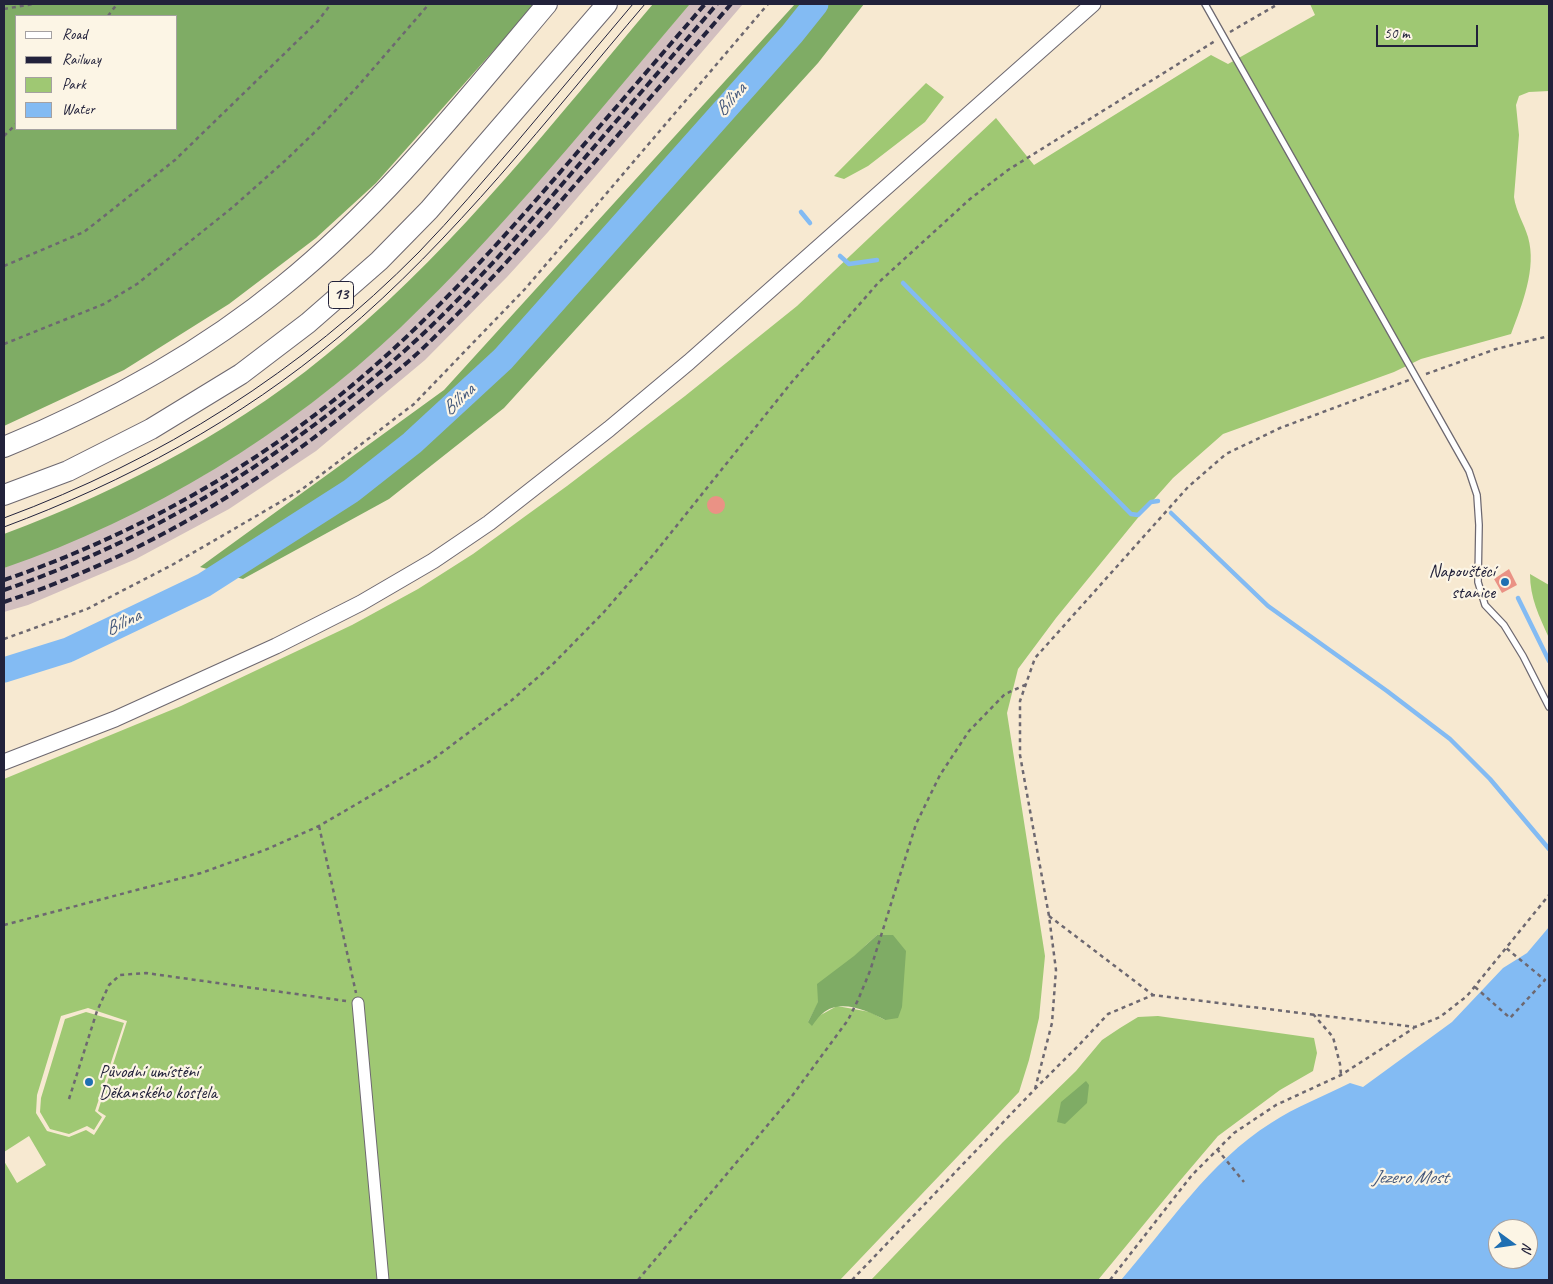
<!DOCTYPE html>
<meta charset="utf-8">
<style>
body{margin:0}
#map{position:relative;width:1553px;height:1284px;overflow:hidden;background:#f7e9d1;font-family:Caveat,sans-serif}
canvas{display:block}
.frame{position:absolute;inset:0;border:5px solid #22223b;pointer-events:none}
.legend{position:absolute;left:15px;top:15px;width:162px;height:115px;box-sizing:border-box;background:#fcf5e5;border:1px solid #a5a1a1;margin:0;padding:6px 9px;list-style:none;font-size:15px;color:#22223b}
.legend li{display:flex;align-items:center;gap:10px;height:25px}
.legend b{width:25px;border:1px solid #a5a1a1}
.north{position:absolute;left:1488px;top:1219px;width:50px;height:50px;box-sizing:border-box;background:#fcf5e5;border:1px solid #a5a1a1;border-radius:50%;rotate:104deg;font-size:14px;font-weight:700;line-height:20px;text-align:center;color:#22223b}
.north::after{content:'';display:block;margin:auto;width:18px;height:22px;background:#1f6fb2;clip-path:polygon(50% 0,100% 100%,50% 72%,0 100%)}
.scale{position:absolute;left:1376px;top:25px;width:102px;height:22px;box-sizing:border-box;border:2px solid #22223b;border-top:0;padding-left:6px;font-size:15px;line-height:18px;white-space:nowrap;color:#22223b;-webkit-text-stroke:4px #fcf5e5;paint-order:stroke}
</style>
<div id="map">
<canvas width="1553" height="1284"></canvas>
<div class="frame"></div>
<ul class="legend">
<li><b style="height:6px;background:#fff"></b>Road</li>
<li><b style="height:6px;background:#22223b"></b>Railway</li>
<li><b style="height:14px;background:#9fc873"></b>Park</li>
<li><b style="height:14px;background:#83bbf3"></b>Water</li>
</ul>
<div class="north">N</div>
<div class="scale">50 m</div>
</div>
<script>
const ctx = document.querySelector('canvas').getContext('2d');
ctx.lineJoin = 'round';
function paint(path, color) { ctx.fillStyle = color; ctx.fill(path, 'evenodd'); }
function strokePath(path, color, width, dash) { ctx.strokeStyle = color; ctx.lineWidth = width; ctx.lineCap = dash ? 'butt' : 'round'; ctx.setLineDash(dash || []); ctx.stroke(path); }
function drawText(font, color, halo, rows, align = 'center') {
  ctx.font = font + ' Caveat,sans-serif'; ctx.lineWidth = 4.5; ctx.setLineDash([]); ctx.textBaseline = 'middle'; ctx.strokeStyle = halo; ctx.fillStyle = color; for (const [text, x, y, turn = 0] of rows) {
    ctx.save(); ctx.translate(x, y); ctx.rotate((+turn || 0) * Math.PI / 180); ctx.textAlign = isNaN(turn) ? turn : align; if (halo) ctx.strokeText(text, 0, 0); ctx.fillText(text, 0, 0); ctx.restore();
  }
}
const industrial = new Path2D(`
 M690,4h53l-195,228 -41,45 -82,83 -109,91 -87,58 -93,50 -108,46 -24,7v-44l200,-93 43,-27 44,-30 41,-31 66,-58 38,-37 81,-87z`);
const green = new Path2D(`
 M1310,4h239v87l-20,1 -10,4 -3,9 3,30 -5,62c2,15 10,26 14,40 9,31 -6,68 -17,97l-90,25 -27,13 -171,62 -50,44 -32,36 -85,104 -38,51 -11,44 38,243 -6,62 -10,42 -10,32 -179,188h-836v-119l13,22 29,-18 -17,-29 -25,16v-373l177,-73 171,-81 66,-36 55,-35 94,-68 118,-90 112,-90 199,-188 38,47 177,-110 17,9 87,-49zM877,935l8,85 -15,-8 -33,-6 -29,16c17,-34 41,-62 69,-87zM88,1008l39,13 -29,90 8,5 -12,19 -8,-5 -17,7 -22,-6 -11,-18 1,-18 24,-79z
 M926,83l18,14 -19,25 -57,44 -24,13 -10,-3z
 M1530,574l19,11v53c-10,-22 -19,-40 -19,-64z
 M86,1012l38,11 -29,88 7,6 -8,13 -7,-4 -18,8 -19,-5 -10,-17 1,-14 24,-79z
 M1158,1016l156,22 3,15 -4,18 -33,19 -62,46 -40,47 -80,97h-227l132,-138 73,-71 26,-31 18,-12 18,-11z`);
const forest = new Path2D(`
 M4,4h531l-159,179 -60,55 -87,66 -105,66 -120,56zM16,16h160v113h-160z
 M653,4h37c-94,110 -185,224 -290,324 -112,106 -250,190 -396,240v-34c123,-46 240,-108 340,-194 116,-98 211,-220 309,-336z
 M795,4h69l-46,59 -314,345 -115,91 -146,80 -43,-12 244,-177z
 M877,935h16l13,16 -4,56 -4,11 -13,2c-18,-10 -46,-22 -63,-6 -4,3 -7,8 -10,12l-4,-4 10,-20 -1,-18 37,-28z
 M1086,1081l3,4 -2,18 -22,21 -8,-2 4,-20z`);
const water = new Path2D(`
 M1549,927v353h-428c47,-54 88,-118 150,-157 24,-16 53,-27 79,-40l13,4 89,-65 51,-54 24,-15zM1498,1229h30v30h-30z`);
const stream = new Path2D(`
 M801,212l9,11
 M840,256l9,8 28,-4
 M903,283l228,231 7,1 13,-13 7,-1
 M1171,513l97,93 119,85 63,48 40,40 59,70
 M1518,598l31,63`);
const river = new Path2D(`
 M4,670l64,-20 136,-65 147,-94 61,-48 91,-84 289,-325 24,-30`);
const building = new Path2D(`
 M707 505a9 9 0 1 1 18 0a9 9 0 1 1-18 0Z
 M1509,569l8,16 -15,8 -8,-14z`);
const path = new Path2D(`
 M4,9l29,-5
 M108,16l9,-12
 M1230,32l48,-28
 M4,136l12,-12
 M4,266l80,-34 91,-72 143,-139 13,-17
 M4,344l100,-40 33,-20 96,-77 54,-48 34,-33 38,-41 70,-81
 M1426,374l70,-25 53,-13
 M4,639l83,-30 85,-44 129,-75 113,-86 111,-115 243,-285
 M319,826l37,167
 M1049,916l104,79
 M4,925l197,-52 64,-23 54,-24 113,-66 80,-60 42,-37 50,-51 50,-58 137,-171 87,-100 92,-84 38,-29 207,-129
 M1475,987l35,31 35,-38 -39,-32
 M1313,1014l20,23 7,27 1,11
 M1035,1089l17,-66 4,-53 -7,-54 -29,-161v-54l15,-43 153,-171 38,-33 54,-26 129,-48
 M69,1099l28,-88 12,-26 11,-10 26,-2 200,28
 M1217,1149l27,33
 M638,1280l154,-184 56,-76 10,-20 12,-29 46,-147 24,-49 29,-44 36,-37 20,-9
 M852,1280l183,-191 44,-44 29,-31 45,-19 262,32 25,-10 27,-21 82,-101
 M1110,1280l82,-105 42,-42 42,-28 65,-30 73,-47`);
const service = new Path2D(`
 M1205,4l264,467 8,24 2,30 -1,57 7,23 19,20 19,31 26,51`);
const minor = new Path2D(`
 M358,1003l25,277`);
const tertiary = new Path2D(`
 M4,762l111,-43 161,-73 85,-43 72,-42 56,-38 120,-94 80,-67 404,-358`);
const trunk = new Path2D(`
 M4,447c100,-41 196,-93 280,-162 100,-81 180,-183 263,-281
 M4,495l64,-24 83,-42 90,-55 67,-51 71,-62 50,-51 178,-206`);
const tram = new Path2D(`
 M4,518c159,-59 296,-146 415,-266 34,-35 65,-72 97,-109 39,-46 78,-93 117,-139
 M4,527c121,-45 236,-107 336,-191 115,-97 208,-218 305,-332`);
const rail = new Path2D(`
 M4,580c120,-41 236,-104 335,-184 88,-71 163,-156 236,-241 43,-50 87,-101 130,-151
 M4,590c152,-52 290,-138 408,-246 59,-54 112,-115 164,-176 47,-55 94,-109 141,-164
 M4,602c137,-45 263,-121 372,-214 15,-12 30,-24 44,-37 64,-61 122,-128 179,-194 44,-51 88,-102 132,-153`);
const markers = [
 [1505,582,5,"#1f6fb2"],
 [89,1082,5,"#1f6fb2"]
];
const shields = [
 [341,295,25]
];
const shieldNames = [
 ["13",341,295]
];
const poiNames = [
 ["Napouštěcí",1495,572],
 ["stanice",1495,593],
 ["Původní umístění",99,1072,"left"],
 ["Děkanského kostela",99,1093,"left"]
];
const waterNames = [
 ["Bílina",731,100,-49],
 ["Bílina",459,400,-43],
 ["Bílina",123,623,-26],
 ["Jezero Most",1410,1178]
];
paint(industrial, '#d2bfbf');
paint(green, '#9fc873');
paint(forest, '#7fac65');
paint(water, '#83bbf3');
strokePath(stream, '#83bbf3', 4.5);
strokePath(river, '#83bbf3', 25);
paint(building, '#ea9285');
strokePath(service, '#6d6870', 8);
strokePath(minor, '#6d6870', 13);
strokePath(tertiary, '#6d6870', 17);
strokePath(trunk, '#6d6870', 22);
strokePath(path, '#6d6870', 2.5, [4, 4]);
strokePath(service, '#fff', 5.5);
strokePath(minor, '#fff', 11);
strokePath(tertiary, '#fff', 15);
strokePath(trunk, '#fff', 20);
strokePath(tram, '#22223b', 1);
strokePath(rail, '#22223b', 4, [8, 4]);
for (const [x, y, r, color] of markers) { const dot = new Path2D(); dot.arc(x, y, r, 0, 2 * Math.PI); ctx.fillStyle = color; ctx.fill(dot); strokePath(dot, '#fcf5e5', 2); }
for (const [x, y, w] of shields) { const box = new Path2D(); box.roundRect(x - w / 2, y - 13.5, w, 27, 4); ctx.fillStyle = '#fcf5e5'; ctx.fill(box); strokePath(box, '#22223b', 1); }
drawText('bold 16px', '#22223b', null, shieldNames);
drawText('18px', '#22223b', '#fcf5e5', poiNames, 'right');
drawText('italic 19px', '#44587b', '#fcf5e5', waterNames);
</script>
